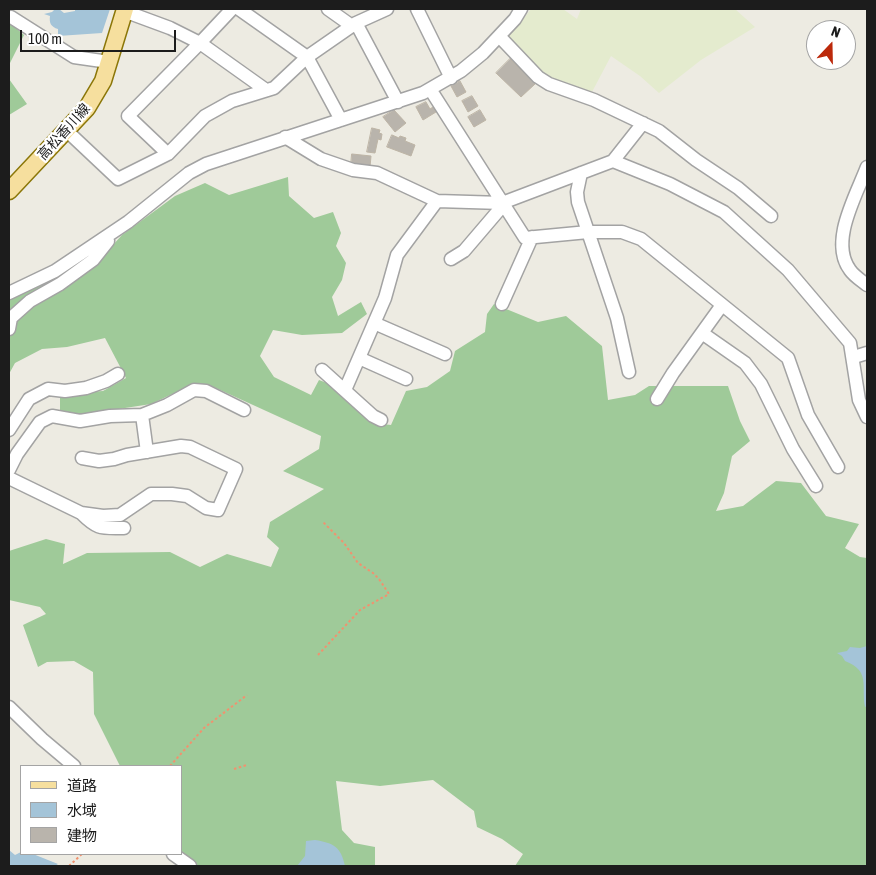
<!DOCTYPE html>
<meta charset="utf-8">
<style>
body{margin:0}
#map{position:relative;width:876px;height:875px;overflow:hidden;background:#edebe2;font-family:"Asap Condensed","Noto Sans JP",sans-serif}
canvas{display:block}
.frame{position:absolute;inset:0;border:10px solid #1c1c1c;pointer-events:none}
.legend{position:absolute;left:20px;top:765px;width:162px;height:90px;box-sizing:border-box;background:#fff;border:1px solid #a4a4a4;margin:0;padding:6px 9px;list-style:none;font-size:15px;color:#1c1c1c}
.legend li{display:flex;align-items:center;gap:10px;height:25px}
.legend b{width:25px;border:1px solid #a4a4a4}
.north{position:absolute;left:806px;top:20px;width:50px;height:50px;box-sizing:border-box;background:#fff;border:1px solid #a4a4a4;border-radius:50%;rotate:21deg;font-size:14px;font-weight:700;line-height:20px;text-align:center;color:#1c1c1c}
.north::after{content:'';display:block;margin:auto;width:18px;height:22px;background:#bc290b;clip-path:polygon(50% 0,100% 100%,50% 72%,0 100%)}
.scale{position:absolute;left:20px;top:30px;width:156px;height:22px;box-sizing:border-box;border:2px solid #1c1c1c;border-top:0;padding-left:6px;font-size:15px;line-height:18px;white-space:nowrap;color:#1c1c1c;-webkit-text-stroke:4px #fff;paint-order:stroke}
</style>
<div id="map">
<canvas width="876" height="875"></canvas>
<div class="frame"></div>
<ul class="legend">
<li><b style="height:6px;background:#f6df9e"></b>道路</li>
<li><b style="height:14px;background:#a4c4d8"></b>水域</li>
<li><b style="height:14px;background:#b9b4ac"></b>建物</li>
</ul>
<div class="north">N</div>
<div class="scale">100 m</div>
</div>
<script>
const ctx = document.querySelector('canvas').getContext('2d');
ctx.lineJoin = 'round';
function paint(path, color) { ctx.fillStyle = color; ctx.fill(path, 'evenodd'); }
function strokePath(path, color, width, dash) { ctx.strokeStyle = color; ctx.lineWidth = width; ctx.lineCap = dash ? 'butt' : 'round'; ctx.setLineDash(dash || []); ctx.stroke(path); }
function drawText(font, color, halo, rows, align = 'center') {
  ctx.font = font + ' "Asap Condensed","Noto Sans JP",sans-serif'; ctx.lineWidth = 4.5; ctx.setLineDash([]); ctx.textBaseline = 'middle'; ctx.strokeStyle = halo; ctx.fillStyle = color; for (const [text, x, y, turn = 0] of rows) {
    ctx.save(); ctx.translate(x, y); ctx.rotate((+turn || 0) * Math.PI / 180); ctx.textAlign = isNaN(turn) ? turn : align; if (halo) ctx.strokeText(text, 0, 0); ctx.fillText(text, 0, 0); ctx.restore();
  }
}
const farmland = new Path2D(`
 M531,9h32l14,10 4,-10h154l20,18 -54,33 -42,33 -19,-17 -29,-20 -19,36 -42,-15 -10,-6 -33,-34 10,-10z`);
const forest = new Path2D(`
 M9,22l15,13 -15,30z
 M9,79l18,25 -18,11z
 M288,177l1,19 25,22 19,-6 8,21 -5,13 10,17 -4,17 -10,17 6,19 23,-14 6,12 -25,19 -40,2 -29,-5 -13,26 14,21 37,18 8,-15 21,8 35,35 16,2 15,-34 21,-4 23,-16 5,-20 30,-19 2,-18 7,-10 44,18 28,-6 36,30 6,54 27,-5 14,-9h79l12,35 10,20 -18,15 -8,37 -8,18 27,-5 33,-25 25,2 25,33 33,8 -14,24 15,9 7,1v308h-352l8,-12 -21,-15 -25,-12 -3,-16 -41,-31 -53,6 -44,-5 6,49 12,13 21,4v19h-176l-18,-12v-88h-61l-26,-52 -1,-42 -19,-11 -27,1 -9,5 -15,-42 23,-11 -6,-7 -31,-7v-49l37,-12 19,5 -2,20 24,-11 83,-1 30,15 27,-13 44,13 8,-19 -12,-11 3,-15 54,-33 -41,-18 36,-22 2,-13 -114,-52 -24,5 -32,15 -78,12 -13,-5v-17l43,-3 23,-13 -21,-40 -38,9 -25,2 -27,14 -6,11v-75l74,-40 9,9 30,-33 53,-39 30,-13 24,12z`);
const water = new Path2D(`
 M55,9h4l5,4 11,-2v-2h35l-8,24 -44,3v-7c-7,-2 -9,-6 -8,-13l-6,-2 8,-2z
 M867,646v60l-2,1c-4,-21 6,-36 -20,-46l-3,-5 -5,-3 10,-2 3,-4 10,1z
 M315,840c19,3 26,7 30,26h-48l8,-10 1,-15z
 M9,850l6,5 6,-3v2h12l25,10 -3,2h-46z`);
const building = new Path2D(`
 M510,59l25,25 -14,13 -25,-24z
 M460,81l6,11 -9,5 -6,-11z
 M472,96l6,10 -10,6 -6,-11z
 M426,102l4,7 3,-2 3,5 -13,8 -7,-13z
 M394,110l12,13 -11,9 -12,-15z
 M480,110l6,10 -12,7 -6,-10z
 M372,128l8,2 -1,3 3,1 -1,6 -3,-1 -3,14 -8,-1z
 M392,135l7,3 1,-2 6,2 -1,3 10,4 -4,11 -24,-9z
 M352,154l19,2 -1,11 -19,-2z`);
const path = new Path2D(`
 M318,655l42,-45 29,-16 -10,-15 -6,-6 -15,-10 -14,-20 -21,-21
 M170,766l34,-38 43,-33
 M234,769l13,-4
 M69,866l13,-12`);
const minor = new Path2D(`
 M239,9l68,48 34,63
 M328,9l24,17
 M417,9l34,69
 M124,11l46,17 30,15 66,47
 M11,17l63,40 35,5
 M356,23l42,79
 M499,36l39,41 11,7 45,16 65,31 37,29 42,28 33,28
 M430,89l95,149 63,-6h34l19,7 147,119 20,57 30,52
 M67,131l51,48 50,-25 37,-38 27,-15 42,-13 33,-31 49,-34 31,-14
 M285,137l36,22 32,11 24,3 60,28 65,2 111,-42 30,-38
 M168,154l-40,-38 72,-73 32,-34
 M613,161l57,23 54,28 64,58 62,73 9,57 8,17
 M867,167c-11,29 -38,75 -17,103 4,6 12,11 17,15
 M581,173l-4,19 1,10 39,116 12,54
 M451,259l13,-8 35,-41 3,-7
 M9,293l46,-22 73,-49 61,-49 17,-9 217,-71 38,-22 22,-18 32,-34 6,-10
 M502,304l30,-67
 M374,323l71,31
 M9,329l2,-11 19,-17 30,-17 33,-24 15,-19
 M702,333l43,30 16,21 32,65 23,37
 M854,357l13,-4
 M359,358l47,21
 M322,370l51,46 8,4
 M345,390l40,-92 12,-43 40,-54
 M657,399l16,-26 49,-68
 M142,415l5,37
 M9,430l20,-31 19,-10 17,2 21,-3 20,-7 12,-7
 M9,470l8,-16 23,-32 12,-6 28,5 30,-5 32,-1 25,-10 27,-15 12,1 38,19
 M9,478l72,35 22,3 17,-1 31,-21h21l15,2 19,12 12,2 18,-41 -46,-22 -9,-1 -54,9 -13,4 -15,2 -17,-3
 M81,513c17,17 20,15 43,15
 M9,707l33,32 32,27
 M173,854l17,12`);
const major = new Path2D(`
 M9,191l78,-83 16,-27 22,-72`);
const streetNames = [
 ["高松香川線",64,132,-48]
];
paint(farmland, '#e4ebce');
paint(forest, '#9fca99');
paint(water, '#a4c4d8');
paint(building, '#b9b4ac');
strokePath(building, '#bdb4a5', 1);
strokePath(minor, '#a3a3a3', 15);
strokePath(major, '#8b7608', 19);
strokePath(path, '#f1926f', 2, [2.5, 2.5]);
strokePath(minor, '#fff', 12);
strokePath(major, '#f6df9e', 16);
drawText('14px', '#1c1c1c', '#fff', streetNames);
</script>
